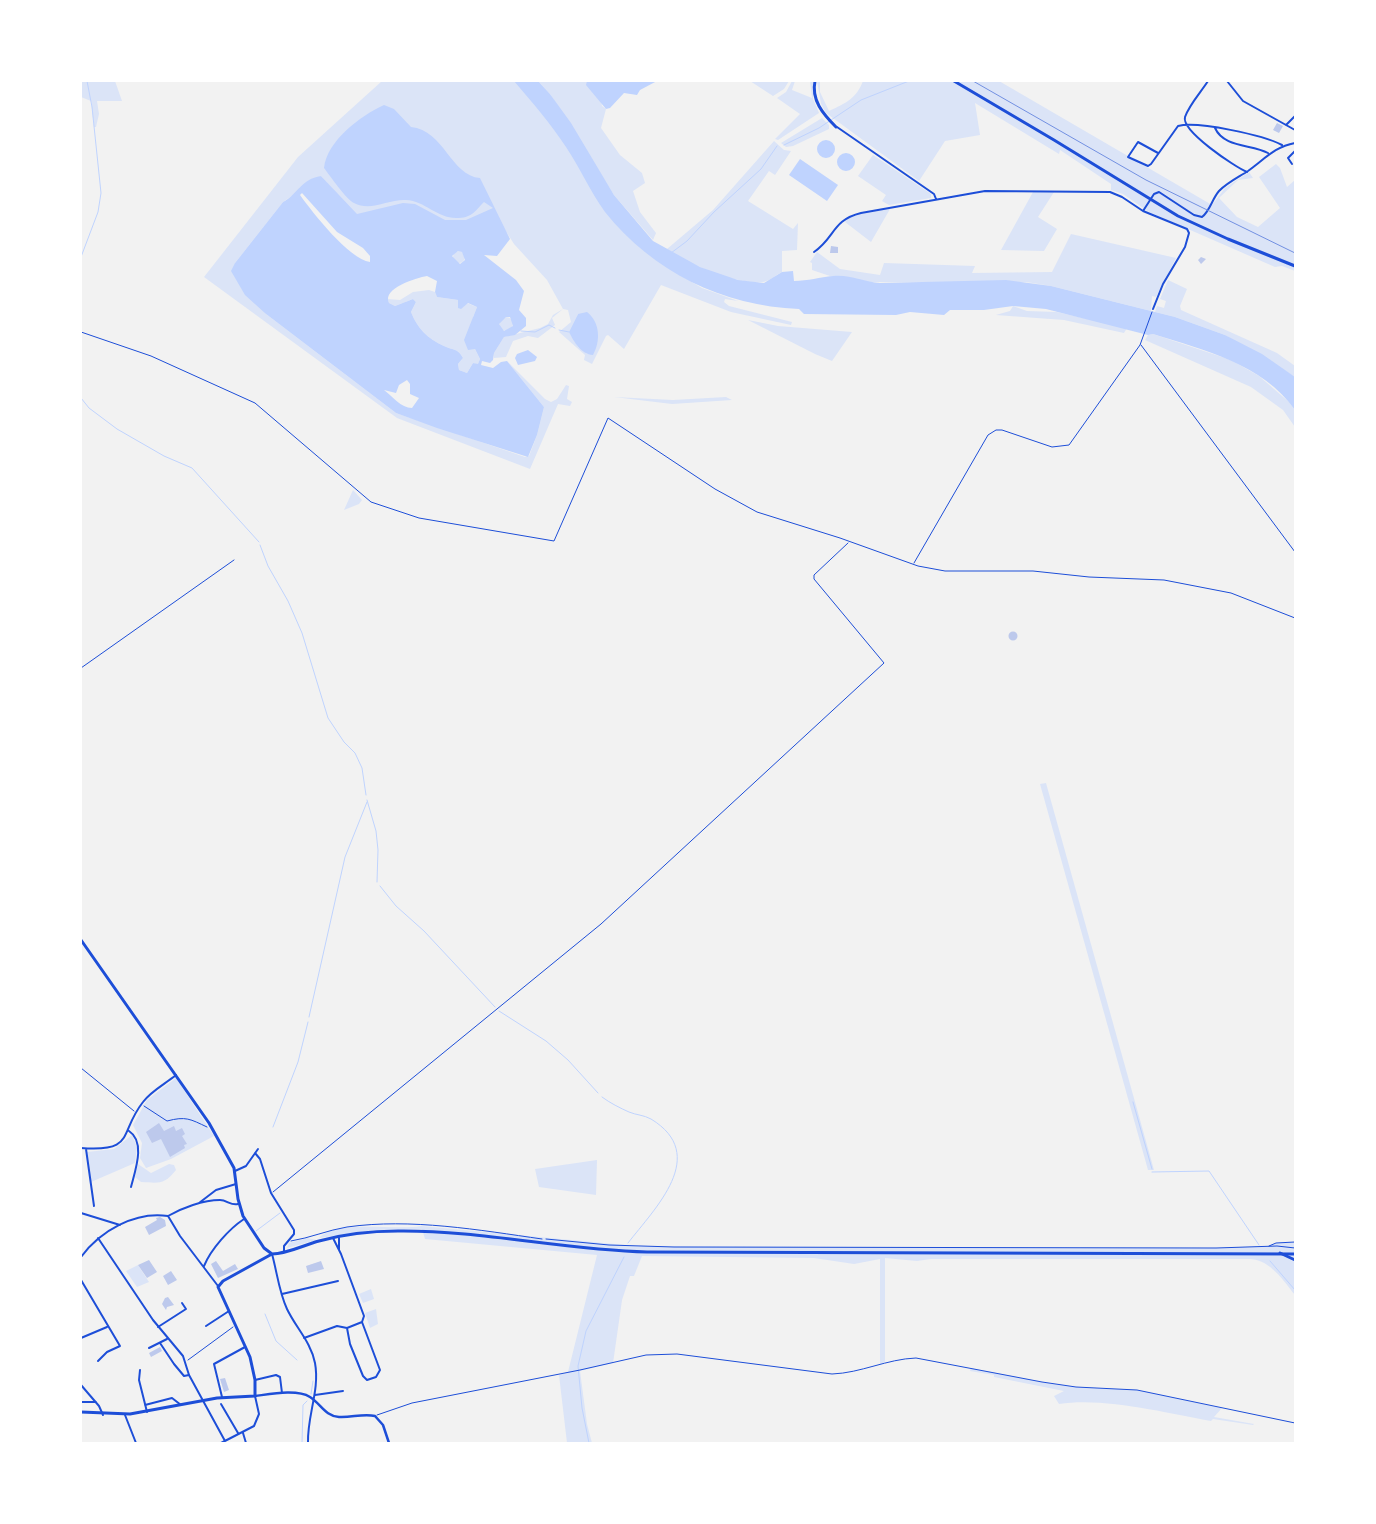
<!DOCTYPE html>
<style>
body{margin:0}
#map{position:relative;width:1376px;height:1524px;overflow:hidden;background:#f2f2f2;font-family:"Times New Roman",serif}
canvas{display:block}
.frame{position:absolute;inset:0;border:82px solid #fff;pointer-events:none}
</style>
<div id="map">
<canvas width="1376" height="1524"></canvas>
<div class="frame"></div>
</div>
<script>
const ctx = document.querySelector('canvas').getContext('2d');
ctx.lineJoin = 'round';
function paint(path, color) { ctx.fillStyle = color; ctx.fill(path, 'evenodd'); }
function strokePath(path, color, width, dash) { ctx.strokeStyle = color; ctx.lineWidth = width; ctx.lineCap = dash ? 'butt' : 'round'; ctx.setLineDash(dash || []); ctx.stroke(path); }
const green = new Path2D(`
 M81,81h34l7,20h-25l2,13 -3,13h-2l-3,-26 -10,-4z
 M382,81h135l163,194 22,13 36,13 -13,-2 -1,3 5,4 63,16 -1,3 -60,-13 -70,-27 -37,64 -16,-14 -2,1 -14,28 -8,-4 1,-5 -26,-23 12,-10 -3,-12 -5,-1 -11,9 3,7 -17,13 -10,-2 -15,5 -7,16 -12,1v-5l10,-16 36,-9 8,-4 5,-9 10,-6 -16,-29 -33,-36 -12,-19 -118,22 -63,-71 -38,26 -48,61 31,51 130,99 129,44 4,-1 8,-21 7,-28 -37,-46 38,38 6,3 6,-3 9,-14 3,1 -2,13 5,3 -2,4 -12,-2 -28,65 -133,-51 -193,-141 94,-120zM578,314l1,34 -10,-16z
 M538,81h61l3,25 4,3 -5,19 19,27 22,18 3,10 -12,8 7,21 16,21 -3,7 -39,-45 -64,-101z
 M750,81h39l-5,8 -11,7z
 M792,81h3l-3,9 20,8 -2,-17h3v18l6,14 -41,27 -3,-1 25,-25 -23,-16 9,-6z
 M817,81h3v11l9,19c17,-8 27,-12 34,-30h136l213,124 13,-17 24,-16 4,6 -15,2 -19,18 18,19 21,10 22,-19 -21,-31 17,-13 4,4 7,19 8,-7v91l-13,-5 -7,1 -126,-55 -26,-18 -12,-4v-6l-51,-34 -1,4 -84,-51 5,32 -35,6 -26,40 -93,-68 -5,-9z
 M822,118l7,7v4l-36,17 -7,1 -5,-4z
 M774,141l10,9 7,1 -16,24 -6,-4 -21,30 45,28 5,-6 -1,27 -15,1v21c-6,3 -14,10 -20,10 -29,2 -71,-17 -95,-33l46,-39z
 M873,155l58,39v4l-42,7 -7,-4 4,-6 -28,-19z
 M1033,192h21l-16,25 19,12 -13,22 -43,-1z
 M890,209l-19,33 -26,-20c8,-11 32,-11 45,-13z
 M1071,234l105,24 -20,39 -4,-1 -1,15 -100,-25 -25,-4h-165l-3,-3 -28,-3 -18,-6v-7l-2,-1 7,-10 23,17 40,6 4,-12 91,3 -3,7 80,-1z
 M453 257a6 6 0 1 1 12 0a6 6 0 1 1-12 0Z
 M1168,280l19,9 -7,17 1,4 96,43 18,13v11l-70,-42 -50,-18 -20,-5 2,-6 7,2 2,-7 -6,-2z
 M429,290l6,2 2,5 21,3 1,8 8,-5 10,4 -4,10 -1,32h3l5,10 -2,6 -5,-2 -6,10 -8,-3 -1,-6 5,-6c-5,-10 -11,-8 -19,-12 -16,-7 -27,-18 -33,-34l5,-10 -3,-3 -18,7 -6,-3 -2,-4 13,1 13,-8z
 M1013,306l14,5 30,1 70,16 -3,5 -60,-13 -68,-5 14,-4z
 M499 324a7 7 0 1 1 14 0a7 7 0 1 1-14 0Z
 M748,320l30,6 74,6 -20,29 -17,-7z
 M1153,334l78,26 28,16 30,26 6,8v17l-12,-17 -32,-23 -106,-47 3,-5z
 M614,397l59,3 53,-3 6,3 -60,4z
 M353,490l9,10 -3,4 -15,6z
 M1046,783l108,387h-6l-108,-386z
 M176,1078l38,58 -43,23 -25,9 -6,-10 2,-15 -9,-18 14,-25z
 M132,1135l5,12 -2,16 -44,19 -4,-30 27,-3z
 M597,1160l-1,35 -57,-8 -4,-18z
 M138,1164l13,9 18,-9 5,1 2,5c-12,15 -17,13 -35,12l-6,-5z
 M421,1226l215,20 573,2 59,-2 8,-3 19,-1v53c-12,-15 -24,-34 -44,-36h-320l-14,2 -32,-3v104l-5,2v-105l-26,5 -40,-6 -172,-2 -8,20h-4l-8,24 -9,63 -33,8 7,53 5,19h-25l-8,-68 9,-3 29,-117 -172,-16 -3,-10 -48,1 -55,8c18,-19 77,-7 102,-12z
 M307,1238l10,2 -30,8 2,-5z
 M138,1265l11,17 -12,5 -11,-16z
 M371,1289l3,10 -11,4 -4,-9z
 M376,1309l2,15 -8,4 -5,-15z
 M971,1368l71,14 34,5 61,3 85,18 -8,9 40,7 -1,1 -40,-6 -2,2c-45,-8 -107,-24 -152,-17l-5,-8 10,-5 -70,-14v-2l-24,-4z`);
const water = new Path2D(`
 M514,81h24l12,13 21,29 43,72 39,46 47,26 38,13 26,3 18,-11 11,-1 1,10c14,0 26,-4 39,-5 16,-2 31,6 47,7l126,-3 45,6 124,31 50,18 37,19 33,23v33c-32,-46 -91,-60 -142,-76l-5,1 -102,-26 -33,-3 -29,4h-34l-6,5 -34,-3 -14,3 -92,-1 -5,-5c-76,-3 -146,-37 -194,-97 -15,-21 -25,-44 -39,-65 -15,-23 -34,-45 -52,-66z
 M587,81h70l-17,9 -3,5 -13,-2 -14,15 -4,1 -20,-24z
 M384,105l10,4 17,18c33,3 40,49 69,51l30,61 -13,17 -13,-1 32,25 8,11 -5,19 7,8v8l-11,9 -11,2 -10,16 -1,7 -3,3 -8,-2 -1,4 12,3 8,-6 6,-1 37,46 -7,28 -9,22 -91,-29 -41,-15 -130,-99 -21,-19 -14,-24 4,-8 48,-61c15,-8 18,-23 38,-26l36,38 46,-11 12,1 30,16h21l27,-12 -9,-6c-10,10 -12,16 -28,16 -19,0 -31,-17 -50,-18 -18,-1 -35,12 -52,3 -9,-5 -23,-26 -30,-35 3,-27 36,-52 60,-63zM302,193l35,39 26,16 7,8v6c-21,-3 -57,-49 -70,-67zM458,251l4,1 3,8 -5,4 -8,-8zM427,276l10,5 -2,11 2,5 21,3v8l3,1 7,-6 9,4 -13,33 4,10 7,-1 5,10 -2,5 -5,-1 -6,10 -8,-3 -1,-6 5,-6c-5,-10 -11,-8 -19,-12 -16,-7 -27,-18 -33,-34l5,-10 -3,-3 -18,7 -6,-3c-7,-15 27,-25 38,-27zM506,317h4l3,9 -9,5 -5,-7zM407,380l3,4v10l9,4 -7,10c-11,0 -20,-12 -28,-18l12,3 3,-8z
 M817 149a9 9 0 1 1 18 0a9 9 0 1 1-18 0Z
 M837 162a9 9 0 1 1 18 0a9 9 0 1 1-18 0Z
 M800,159l38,26 -11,16 -38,-26z
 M587,312c13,10 14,29 6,43 -12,-1 -19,-13 -24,-23l9,-18z
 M528,350l9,7 -2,4 -17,4 -3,-7 2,-4z`);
const stream = new Path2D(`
 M784,145l35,-17 42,-28 48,-19
 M671,253l16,-12 27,-29 47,-43 16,-23
 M81,257l17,-45 3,-19 -9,-86 -5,-26
 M559,330l10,2
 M521,331l14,1 14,-7 6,3
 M81,398l8,10 28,21 47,27 28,12 67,74
 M260,545l8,21 20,35 14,32 26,85 16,24 11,11 7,15 4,27
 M367,800l9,31 2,19 -1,32
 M380,886l16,20 28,25 71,76
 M499,1011l47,30 22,19 30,33
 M309,1017l36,-160 22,-55
 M602,1097c8,6 18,11 27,15 7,3 15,3 22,7 59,36 4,89 -23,124
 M1133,1102l19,67
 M273,1127l25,-65 10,-40
 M1152,1172l57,-1 50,74
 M256,1231l24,-18
 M1270,1261l25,29
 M265,1314l11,27 21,19
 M311,1394l2,-13
 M302,1443l1,-38 4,-4
 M589,1443l-7,-35 -4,-42 8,-35 38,-74`);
const building = new Path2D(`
 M1277,123l6,3 -4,7 -6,-3z
 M831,246l7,1v6h-8z
 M1201,257l5,2 -5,5 -3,-4z
 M1008.5 636a4.5 4.5 0 1 1 9 0a4.5 4.5 0 1 1-9 0Z
 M159,1123l5,8 10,-5 2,5 6,-3 3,6 -3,2 5,8 -3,1 1,3 -15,9 -9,-18 -9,4 -6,-11z
 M160,1217l5,3 1,6 -17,9 -4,-8 12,-7 -1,-2z
 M149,1260l8,12 -10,6 -9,-13z
 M216,1261l7,10 12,-7 3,5 -20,9 -7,-14z
 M321,1261l3,8 -16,4 -2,-7z
 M171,1271l6,9 -9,5 -5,-9z
 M168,1297l6,8 -7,2 -1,3 -4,-6 3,-6z
 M160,1347l2,4 -11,6 -2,-4z
 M225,1378l4,12 -5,2 -4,-13z`);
const path = new Path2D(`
 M1141,345l154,207
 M914,563l74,-128 8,-5h6l50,17 17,-2 71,-100 12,-33
 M81,668l153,-108
 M81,1068l53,43
 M144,1106l23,15c19,-5 23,-2 40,6
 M273,1192l328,-268 283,-261 -70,-84v-4l34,-32
 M546,1239l63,6 65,2 542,1 61,-2 18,2
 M291,1241c19,-3 37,-11 56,-14 64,-9 132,3 195,12
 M1269,1246l7,-3 19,-1
 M188,1360l45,-33
 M377,1415l35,-12 168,-33 66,-15 31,-1 155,20c29,-1 55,-15 84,-16l126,24 34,5 61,3 158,33`);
const service = new Path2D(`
 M81,332l70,24 104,47 116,99 48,16 135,23 54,-123 107,71 42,23 83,26 78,28 27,5h88l56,6 75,3 67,13 64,25`);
const minor = new Path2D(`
 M1208,81c-7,11 -19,24 -23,36 -4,14 50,50 62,55
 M1227,81l16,20 52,29
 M1286,125l9,-9
 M837,127l97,67 2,5
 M1215,128c9,20 37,16 53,25
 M1158,153l-20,-11 -10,15 20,9 3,-2 27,-38c20,-5 85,9 104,19
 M1292,164l-4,-6 7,-7
 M1143,211l11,-17 5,-2 35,23 8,2c8,-6 10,-18 17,-26 9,-9 20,-14 29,-20 17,-12 26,-24 47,-28
 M814,252c21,-14 18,-32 47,-39l124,-22 125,1 12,5 21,14 44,18 2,4 -4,14 -22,37 -10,25
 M129,1131c17,11 6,40 2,56
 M81,1148c55,4 37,-14 62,-46 8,-11 22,-18 33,-27
 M86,1149l8,57
 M255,1153l5,6 11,34 23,37v4l-10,12v6
 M235,1171l11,-5 12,-17
 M199,1203l17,-13 20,-6
 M81,1213l39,12
 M168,1216l12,20 38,50
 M168,1216c14,-8 35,-16 52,-16 7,0 11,6 18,4
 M98,1238l55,82 30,36 6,19 36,66
 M333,1238l8,16 23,62 -2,6 18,48 -4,7 -9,3 -4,-4 -13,-32 -3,-16
 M339,1238v12
 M272,1254c5,18 7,38 15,55 9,19 24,33 28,54 5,27 -8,53 -7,80
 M81,1257c19,-26 54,-46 87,-41
 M204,1266c7,-17 25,-37 40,-47
 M81,1280l39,66 -13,6 -9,9
 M282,1294l56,-13
 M206,1326l23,-15
 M158,1327l28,-18 -4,-6
 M81,1338l26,-11
 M304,1338l33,-12 10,2 15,-6
 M160,1343l14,21 10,12 5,-1
 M149,1348l18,-9
 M140,1370l-1,10 8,32
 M255,1380l21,-5 4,2 2,16
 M81,1385l18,21 4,9
 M315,1395l28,-4
 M222,1397l-8,-33 31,-17
 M81,1402h15
 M221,1404l17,29
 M145,1405l27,-7 9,7
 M125,1415l11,28
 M243,1433l3,10
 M221,1443l33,-17 5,-12 -4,-18`);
const tertiary = new Path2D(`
 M255,1396c16,-2 42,-7 55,1 11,7 15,19 29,20 12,1 24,-4 36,-1l8,9 6,18`);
const secondary = new Path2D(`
 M81,940l128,183 25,45 4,31 5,17 21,32 8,6
 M272,1254c15,0 32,-9 47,-13 25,-7 52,-10 79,-10 83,-1 165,19 249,21l648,2
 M81,1412l49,2 87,-16 38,-2v-16l-5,-23 -32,-70 5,-6 49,-27`);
const primary = new Path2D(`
 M815,81c-4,19 8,33 21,46
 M954,81l100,59 124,76 50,23 67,27
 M1280,1253l15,7`);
const rail = new Path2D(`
 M973,81l173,99 149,73`);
paint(green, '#dbe4f7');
paint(water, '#bfd3fe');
strokePath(stream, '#bfd3fe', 1);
paint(building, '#bdc9ec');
strokePath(path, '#1d4ed8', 1);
strokePath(service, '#1d4ed8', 1);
strokePath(minor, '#1d4ed8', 2);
strokePath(tertiary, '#1d4ed8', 2.5);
strokePath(secondary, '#1d4ed8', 3);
strokePath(primary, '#1d4ed8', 3);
strokePath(rail, '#7290e2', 1);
</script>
